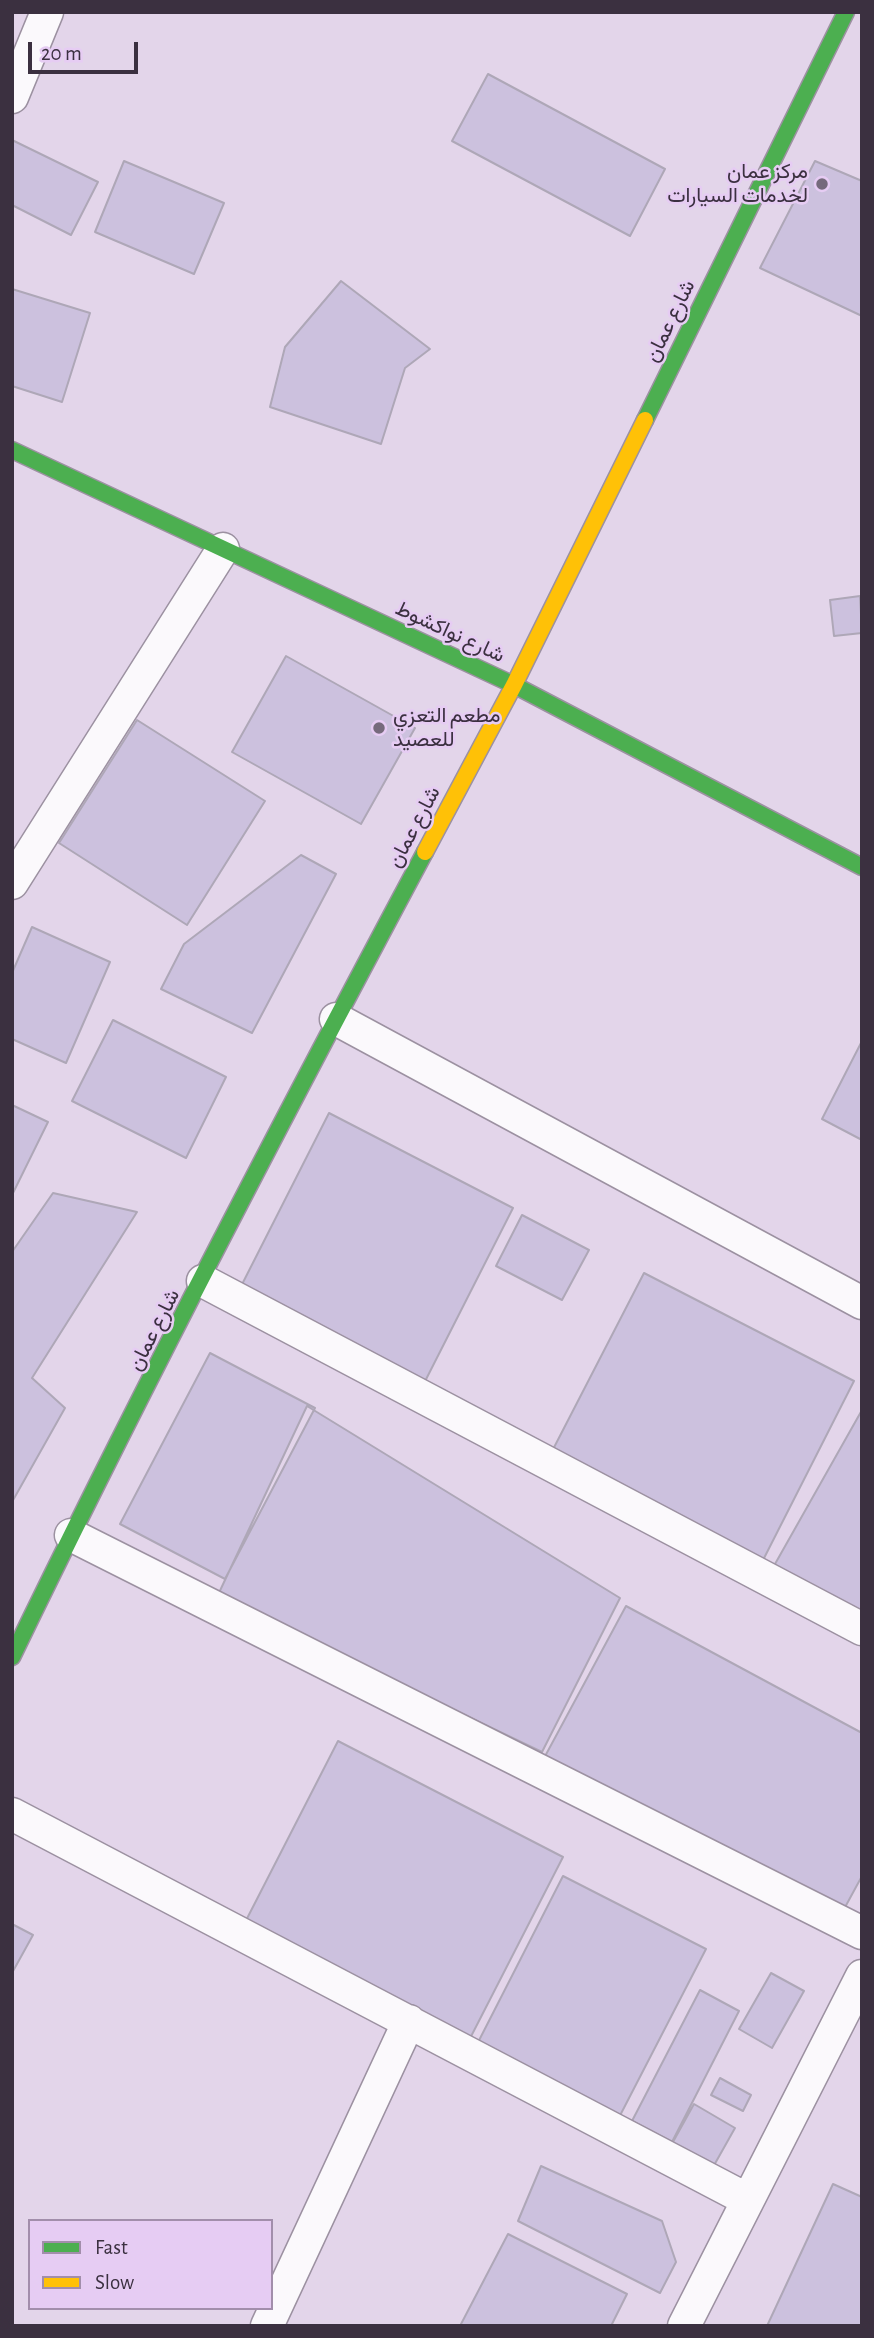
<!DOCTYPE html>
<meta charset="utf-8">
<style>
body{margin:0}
#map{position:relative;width:874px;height:2338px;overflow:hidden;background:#e3d5ea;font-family:"Alegreya Sans",sans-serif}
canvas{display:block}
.frame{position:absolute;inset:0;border:14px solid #3b3040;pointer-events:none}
.legend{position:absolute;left:28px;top:2219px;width:245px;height:91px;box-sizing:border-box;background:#e6ccf3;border:2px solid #a28eab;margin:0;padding:9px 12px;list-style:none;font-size:21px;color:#3b3040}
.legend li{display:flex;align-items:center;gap:14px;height:35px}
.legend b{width:35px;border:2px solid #a28eab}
.scale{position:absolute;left:28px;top:42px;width:110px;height:32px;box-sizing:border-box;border:4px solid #3b3040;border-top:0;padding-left:9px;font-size:21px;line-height:24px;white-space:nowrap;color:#3b3040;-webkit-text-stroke:5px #e6ccf3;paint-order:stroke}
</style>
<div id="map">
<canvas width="874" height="2338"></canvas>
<div class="frame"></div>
<ul class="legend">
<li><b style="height:9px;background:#4caf50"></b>Fast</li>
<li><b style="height:9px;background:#ffc107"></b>Slow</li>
</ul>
<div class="scale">20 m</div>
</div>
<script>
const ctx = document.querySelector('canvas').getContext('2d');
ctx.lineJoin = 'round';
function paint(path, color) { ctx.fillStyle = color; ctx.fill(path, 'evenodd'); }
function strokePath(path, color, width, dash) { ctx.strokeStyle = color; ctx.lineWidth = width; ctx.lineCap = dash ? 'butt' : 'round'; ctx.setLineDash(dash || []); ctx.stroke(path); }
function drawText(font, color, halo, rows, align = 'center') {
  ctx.font = font + ' "Alegreya Sans",Vazirmatn,sans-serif'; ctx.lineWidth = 5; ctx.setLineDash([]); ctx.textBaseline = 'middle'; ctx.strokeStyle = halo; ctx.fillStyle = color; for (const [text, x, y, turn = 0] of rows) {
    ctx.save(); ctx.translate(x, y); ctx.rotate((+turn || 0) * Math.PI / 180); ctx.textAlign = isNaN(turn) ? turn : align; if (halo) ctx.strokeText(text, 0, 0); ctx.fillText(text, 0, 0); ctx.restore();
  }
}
const building = new Path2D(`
 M488,74l177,95 -35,67 -178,-95z
 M12,140l86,42 -27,53 -59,-30z
 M124,161l100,42 -30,71 -99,-42z
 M815,161l47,20v135l-102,-48z
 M341,281l89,68 -25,19 -24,76 -111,-37 15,-60z
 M12,289l78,24 -28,89 -50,-16z
 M860,596l2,37 -28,3 -4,-36z
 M286,656l129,72 -54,96 -129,-72z
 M137,720l128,81 -78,124 -128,-82z
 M301,855l35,19 -84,159 -91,-44 23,-45z
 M32,927l78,35 -44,101 -54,-24v-66z
 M113,1020l113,57 -40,81 -114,-57z
 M862,1041v99l-40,-21z
 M12,1105l36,17 -35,71h-1z
 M329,1113l184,95 -99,195 -184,-95z
 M53,1193l84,19 -105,166 33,30 -53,94v-250z
 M522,1215l67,35 -27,50 -66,-34z
 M644,1273l210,108 -96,189 -211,-109z
 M210,1353l105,55 -90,171 -105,-55z
 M307,1406l313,192 -78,154 -325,-155z
 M862,1410v234l-100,-57z
 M626,1606l236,127v143l-31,57 -295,-160z
 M338,1741l225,116 -101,197 -225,-116z
 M563,1876l143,73 -94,182 -142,-73z
 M12,1924l21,11 -21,38z
 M771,1973l33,18 -32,57 -33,-19z
 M700,1990l39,21 -67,131 -40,-21z
 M720,2078l31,17 -8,16 -32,-16z
 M694,2104l41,24 -36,64 -41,-23z
 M541,2166l121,55 14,41 -16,31 -142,-72z
 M833,2184l29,13v129h-95z
 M508,2234l119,60 -16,32h-151z`);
const street = new Path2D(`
 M12,97l35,-85
 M12,883l211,-334
 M336,1019l526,284
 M203,1281l659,348
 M71,1535l791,398
 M12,1814l736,386
 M267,2326l142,-305
 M684,2326l178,-350`);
const fast = new Path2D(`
 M645,420l201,-408
 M12,450l502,235 348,182
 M12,1657c131,-271 271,-539 413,-805`);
const slow = new Path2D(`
 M425,852l89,-167 131,-265`);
const markers = [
 [822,184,7,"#766a7c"],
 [379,728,7,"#766a7c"]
];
const poiNames = [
 ["مركز عمان",808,172],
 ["لخدمات السيارات",808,196],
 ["مطعم التعزي",393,716,"left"],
 ["للعصيد",393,740,"left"]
];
const streetNames = [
 ["شارع عمان",670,321,-64],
 ["شارع نواكشوط",450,632,25],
 ["شارع عمان",414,827,-62],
 ["شارع عمان",154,1330,-63]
];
paint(building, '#ccc1de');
strokePath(building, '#aea7b7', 2);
strokePath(street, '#9c91a1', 35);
strokePath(fast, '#9c91a1', 19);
strokePath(slow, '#9c91a1', 19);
strokePath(street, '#fbf9fc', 32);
strokePath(fast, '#4caf50', 16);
strokePath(slow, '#ffc107', 16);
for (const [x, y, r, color] of markers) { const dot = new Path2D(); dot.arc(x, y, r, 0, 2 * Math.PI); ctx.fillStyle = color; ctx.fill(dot); strokePath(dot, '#e6ccf3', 2.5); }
drawText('21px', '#3b3040', '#e6ccf3', poiNames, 'right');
drawText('21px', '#3b3040', '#e6ccf3', streetNames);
</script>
